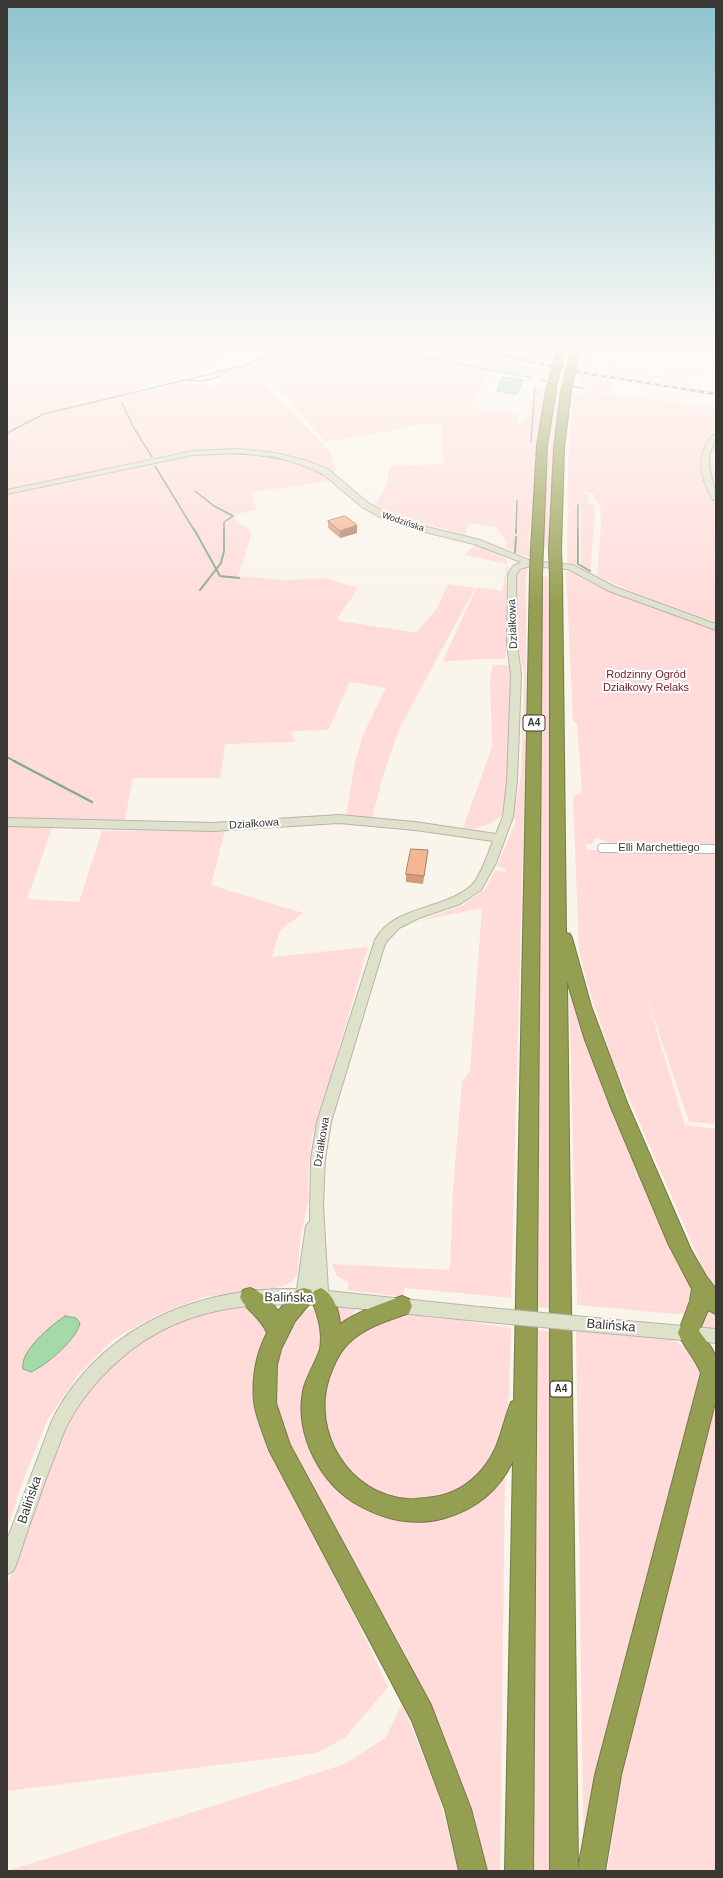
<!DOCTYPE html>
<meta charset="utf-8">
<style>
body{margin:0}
#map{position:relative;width:723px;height:1878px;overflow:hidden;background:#faf5ea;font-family:Helvetica,sans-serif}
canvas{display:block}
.frame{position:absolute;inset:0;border:8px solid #3a3834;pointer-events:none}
</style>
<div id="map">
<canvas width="723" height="1878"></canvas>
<div class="frame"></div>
</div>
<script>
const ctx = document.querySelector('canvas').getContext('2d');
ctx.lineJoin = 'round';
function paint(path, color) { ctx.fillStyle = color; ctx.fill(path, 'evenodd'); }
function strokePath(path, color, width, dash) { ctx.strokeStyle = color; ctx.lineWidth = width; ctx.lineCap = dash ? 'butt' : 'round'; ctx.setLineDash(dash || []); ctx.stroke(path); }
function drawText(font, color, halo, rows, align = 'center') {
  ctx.font = font + ' Helvetica,sans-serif'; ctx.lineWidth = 4; ctx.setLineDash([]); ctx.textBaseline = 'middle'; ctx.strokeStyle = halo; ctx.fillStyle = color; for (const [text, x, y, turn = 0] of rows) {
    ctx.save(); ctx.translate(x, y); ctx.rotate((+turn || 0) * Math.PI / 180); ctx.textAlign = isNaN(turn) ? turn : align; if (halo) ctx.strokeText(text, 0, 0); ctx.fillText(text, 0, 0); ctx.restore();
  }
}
const green = new Path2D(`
 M7,346h245l-124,46 2,2 51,-12 35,4 14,-15 14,-3 13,8 65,67 8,11 5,16 -1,2 -5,-1 -24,-11 -33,-8 -56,-3 -44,5 -165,36z
 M293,346h152l102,23 -13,8 -41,-7 -2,1 -22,37 41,4 8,3 1,10 10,-10 3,-19 4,-9 8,1 -7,52 -6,84 -2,7v26l-17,-6 -6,-5v-5l-10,-14 -27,-4 -4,12 -68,-19 -22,-11 12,-21 3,-18 54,-2 -3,-40h-22l-28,7 -66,11 -37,-43 -39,-32z
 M476,346h38l37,9 -2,5z
 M586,346h16l-8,14 -4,-2 -2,4 -8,-3z
 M580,361l12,5 64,9v4l-77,-12z
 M577,374l33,6 5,4 -6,9c-17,-3 -25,-2 -32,-19z
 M554,390l9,1 -11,157h-12l7,-113z
 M587,390l4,2 125,16v26l-11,12 -3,6 -1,17 3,13 12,22v118l-78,-28 -41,-18 4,-51 -1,-20 -6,-6v-5l-9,-2 -5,2h9l-1,10 7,1c1,22 -5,44 -4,66l-10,-6 -1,-68 -1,6h-5l-1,2 6,1 -2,58 -10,-1 1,-99 4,-66 1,-3h9z
 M716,439l-3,23 3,14v15c-8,-15 -13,-38 0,-52z
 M238,452c33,4 69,7 95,29l-81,11 4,18 -15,3 -5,3 -1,3 2,3 13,8 1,5 -13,41 48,4 39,-2 33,10 -21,31 3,2 72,11h5l20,-24 11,-24 27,4 -76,141 -17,50 -10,39 -26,-2 9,-54 8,-27 23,-47 -36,-6 -22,48 -37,1 4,11 -70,2 -5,34h-87l-9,45 -117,-5v-324l187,-40z
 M478,545l28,13 2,6 -43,-9 5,-7z
 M507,565l2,3 -3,10v81h-29l-35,3 35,-75 25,4z
 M528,566l-2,12v146l-3,9 2,7v27l-14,531 -106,-10 -2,9 -55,-7v-8l-11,-6 -5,-12 118,6 3,-81 9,-108 8,-10 12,-163 -63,13 44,-16 22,-16 10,-19 10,2 1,-3 -9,-3 19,-45 -3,-3 8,-43 3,-100 -6,-30 -2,-61 1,-11 4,-5z
 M566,570l33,17 67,26 50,16v215l-84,2 -19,-2 -17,-6 -4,6 -6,1 1,5 129,1v273l-27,-2 -45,-133 41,136 31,4v164l-12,-22 -91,-209 -26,-79 -8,-32 -6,-154 9,-5 -5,-68 -4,-3z
 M540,576l12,1 1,732 -19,-2z
 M493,665h14l4,2 -3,111 -5,32 -1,6 -12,8 -18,5 -9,-1 29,-81 -2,-70z
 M7,826l45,2 -25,71 52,3 23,-71 123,-1 -14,55 92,28 -23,17 -8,27 96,-10 -50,174 -6,14 -4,43 1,21 -8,34 -4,42 -7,8 -14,5 -31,3 -41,6 -47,18 -43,24 -36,36 -30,44 -24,59 -17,51z
 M569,984l25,81 94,209 4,24 -6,15 -10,1 -99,-9z
 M707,1303l9,9v16l-21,-1z
 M247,1305l20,24 -6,19 18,118 76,150 33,71 -43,51 -29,15 -309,38v-205l32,-95 34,-81 25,-33 27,-28 43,-25 39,-13z
 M334,1306l23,2 -16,23z
 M320,1307l3,37 -20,79 83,93 119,-43 -5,398h-16l-29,-105 -49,-111 -105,-187 -25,-48 -4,-54 18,-43 18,-13z
 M412,1313l99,15 -2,66 -4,35 -15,33 -26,27 -37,12 -44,-3 -32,-19 -31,-56 6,-51 27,-37 41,-19z
 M533,1330l20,1v540h-25z
 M576,1331l97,9c16,7 22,21 31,35l-119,496h-1z
 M716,1385v486h-109l14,-94z
 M402,1704l36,88 21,79h-452l338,-107 41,-27z`);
const water = new Path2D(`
 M503,377l20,3 -6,14 -20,-3z
 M65,1316l11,2 4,5c-3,16 -33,42 -49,49l-8,-3c-4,-17 28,-44 42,-53z`);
const streamFar2 = new Path2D(`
 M350,346l11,5 67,7 105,20
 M187,380c15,3 27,1 40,-8l-2,-2
 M540,380l11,2
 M569,386l14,2
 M122,403l12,25 18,29
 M7,433l37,-19 199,-48 43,-20
 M531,441l4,-54
 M227,453l30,2 30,5
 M155,466l39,64
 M311,468l10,6
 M195,491l19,15 19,10 -9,6v8
 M578,504v26
 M516,530l1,-29`);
const streamFar1 = new Path2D(`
 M194,529l26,47 19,2
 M578,529v35l12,7
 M516,533v-4
 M515,552l1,-15
 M200,590l21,-27 3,-12v-22
 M7,757l9,5`);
const stream = new Path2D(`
 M14,761l78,41`);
const streetFar1 = new Path2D(`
 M516,346l64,14 29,10 107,8
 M709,377l4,-31`);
const street = new Path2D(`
 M602,848l114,1`);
const secondary = new Path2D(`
 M713,435h3c0,9 -7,15 -7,24 -1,15 7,27 7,41h-3c-13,-22 -18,-45 0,-65z
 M239,449l37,4 32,8 21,9 39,33 22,12 41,13 49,12 51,21 42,4 42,22 101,37v6l-107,-39 -41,-22 -38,-3 -10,3 -4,6 1,68 4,32 -4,106 -4,36 -17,46 -15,27 -21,14 -41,14 -20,10 -13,14 -3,8 -52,172 -6,37 -2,46 5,86 151,16 5,2 3,5 -3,5 -5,2c-31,-3 -63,-6 -94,-10 -94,-10 -191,-19 -267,50 -19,17 -37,38 -49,61 -6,10 -9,21 -13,31 -15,37 -27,74 -40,112l-3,6 -6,3v-34l44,-117c8,-18 20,-35 33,-50 54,-61 133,-86 213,-84l9,-63 4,-5 1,-62 6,-37 58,-182c20,-36 69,-29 97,-55 9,-9 16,-32 21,-44l-78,-11 -76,-7 -126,8 -206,-5v-8l206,5 126,-8 76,7 81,12 7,-17 4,-36 4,-106 -4,-32 1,-68 5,-9 8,-4 -47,-18 -49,-12 -41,-13 -22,-12 -39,-33 -21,-9 -26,-8 -37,-4 -46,2 -186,39v-4l186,-39z
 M616,1320l100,9v14l-100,-9 -6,-2 -2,-5 2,-5z`);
const highway = new Path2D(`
 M551,386l5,3 -9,57 -4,102 -6,3 -6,-3 6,-102 9,-57z
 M566,388l5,3 -7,58 -3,101 -6,3 -6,-3 5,-101 7,-58z
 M536,571l6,3 -9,1297h-28l8,-410c-14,29 -37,48 -68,57 -29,8 -58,3 -85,-12 -39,-21 -65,-70 -57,-115 3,-15 13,-28 17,-42 3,-16 -2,-34 -8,-48l-17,20 -14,28 -4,16 -1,38 14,42 141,260 40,104 16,62h-28l-14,-62 -33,-88 -143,-271c-5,-15 -13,-32 -15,-48 -2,-24 2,-48 13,-69 -6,-16 -21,-22 -27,-36l3,-7 7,-2c12,4 22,13 28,23l19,-21 7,-2 7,2 2,4 1,-3 7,-3c13,6 18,23 19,36 18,-13 41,-20 62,-28l7,3 3,7 -3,7c-19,7 -41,13 -57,27 -12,10 -18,24 -23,38 -18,54 20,117 79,121 5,1 12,-1 18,-1 20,-2 36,-8 51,-23 23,-23 23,-45 34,-73l3,-1 16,-827z
 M556,573l6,3 4,357 4,1 2,4 19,68 37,99 63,145 15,26 10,13v25l-8,-4 -9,21 12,16 5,10v42l-95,376 -16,96h-55v-1295zM567,981l18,59 25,65 58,138 24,46 -2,12 -12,32c6,14 17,25 23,40l-106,402 -17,94z`);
const rail = new Path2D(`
 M456,346l134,28 126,20`);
const secondaryBridge = new Path2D(`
 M479,1314l137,13`);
const highwayBridgeFar1 = new Path2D(`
 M551,389l11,-43
 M566,391l10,-43`);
const highwayBridge = new Path2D(`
 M555,550l1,26
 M536,574l1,-26`);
const wall = new Path2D(`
 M328,521l29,12 -17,5 -12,-10z
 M428,850l-1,8 -4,26 -17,-2v-8z`);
const shadedWall = new Path2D(`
 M357,525v8l-17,5v-7z`);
const building = new Path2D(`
 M345,516l12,9 -17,6 -12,-10z
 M411,849l17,1 -4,26 -18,-2z`);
const farStreetnames = [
 ["Wodzińska",403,522,19]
];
const shields = [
 [534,723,22],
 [561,1389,22]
];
const shieldNames = [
 ["A4",534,723],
 ["A4",561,1389]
];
const streetNames = [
 ["Działkowa",513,624,-92],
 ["Działkowa",254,824,-4],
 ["Elli Marchettiego",659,848],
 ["Działkowa",322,1142,-81]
];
const parkNames = [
 ["Rodzinny Ogród",646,675],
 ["Działkowy Relaks",646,688]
];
const nearStreetnames = [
 ["Balińska",289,1298,1],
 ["Balińska",611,1326,5],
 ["Balińska",30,1500,-71]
];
paint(green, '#ffdcda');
paint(water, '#a4daa8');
strokePath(water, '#84a985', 1);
strokePath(streamFar2, '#84a985', 1.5);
strokePath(streamFar1, '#84a985', 2);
strokePath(stream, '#84a985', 2.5);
strokePath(streetFar1, '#b8b3aa', 6);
strokePath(street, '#b8b3aa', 10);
strokePath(secondary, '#b8b3aa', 2);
strokePath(highway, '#747b47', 2);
strokePath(streetFar1, '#fff', 5.5);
strokePath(street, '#fff', 8);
paint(secondary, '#dfe2cb');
paint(highway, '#949f51');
strokePath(rail, '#76736d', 2.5);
strokePath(rail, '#fff', 1.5, [4.5]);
strokePath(secondaryBridge, '#b8b3aa', 16, []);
strokePath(highwayBridgeFar1, '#747b47', 11, []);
strokePath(highwayBridge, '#747b47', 14, []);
strokePath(secondaryBridge, '#dfe2cb', 14);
strokePath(highwayBridgeFar1, '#949f51', 10);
strokePath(highwayBridge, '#949f51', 12);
paint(wall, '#d39d7d');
paint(shadedWall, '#ac8066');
paint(building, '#f5b791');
strokePath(building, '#ac8066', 1);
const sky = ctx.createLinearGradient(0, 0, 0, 608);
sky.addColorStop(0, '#8dc3ce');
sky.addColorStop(0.57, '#fdfaf6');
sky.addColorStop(1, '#fdfaf600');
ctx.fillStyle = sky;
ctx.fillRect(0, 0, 723, 608);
drawText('9px', '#3a3834', '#fff', farStreetnames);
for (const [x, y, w] of shields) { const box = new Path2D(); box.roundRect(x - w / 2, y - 8, w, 16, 3); ctx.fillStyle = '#fff'; ctx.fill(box); strokePath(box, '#3a3834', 1); }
drawText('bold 10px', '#3a3834', null, shieldNames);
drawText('11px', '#3a3834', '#fff', streetNames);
drawText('11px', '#721d22', '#fff', parkNames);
drawText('13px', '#3a3834', '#fff', nearStreetnames);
</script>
